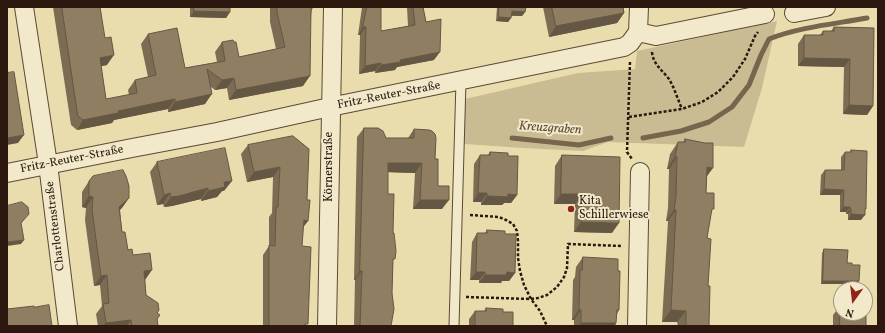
<!DOCTYPE html>
<meta charset="utf-8">
<style>
body{margin:0}
#map{position:relative;width:885px;height:333px;overflow:hidden;background:#eaddad;font-family:Vollkorn,serif}
canvas{display:block}
.frame{position:absolute;inset:0;border:8px solid #2c180f;pointer-events:none}
.north{position:absolute;left:833px;top:281px;width:40px;height:40px;box-sizing:border-box;background:#f1e9ca;border:1px solid #a2957f;border-radius:50%;rotate:195deg;font-size:11px;font-weight:700;line-height:16px;text-align:center;color:#2c180f}
.north::after{content:'';display:block;margin:auto;width:14px;height:18px;background:#8f2418;clip-path:polygon(50% 0,100% 100%,50% 72%,0 100%)}
</style>
<div id="map">
<canvas width="885" height="333"></canvas>
<div class="frame"></div>
<div class="north">N</div>
</div>
<script>
const ctx = document.querySelector('canvas').getContext('2d');
ctx.lineJoin = 'round';
function paint(path, color) { ctx.fillStyle = color; ctx.fill(path, 'evenodd'); }
function strokePath(path, color, width, dash) { ctx.strokeStyle = color; ctx.lineWidth = width; ctx.lineCap = dash ? 'butt' : 'round'; ctx.setLineDash(dash || []); ctx.stroke(path); }
function drawText(font, color, halo, rows, align = 'center') {
  ctx.font = font + ' Vollkorn,serif'; ctx.lineWidth = 4; ctx.setLineDash([]); ctx.textBaseline = 'middle'; ctx.strokeStyle = halo; ctx.fillStyle = color; for (const [text, x, y, turn = 0] of rows) {
    ctx.save(); ctx.translate(x, y); ctx.rotate((+turn || 0) * Math.PI / 180); ctx.textAlign = isNaN(turn) ? turn : align; if (halo) ctx.strokeText(text, 0, 0); ctx.fillText(text, 0, 0); ctx.restore();
  }
}
const green = new Path2D(`
 M777,21l-15,67 -18,59 -136,-5 -25,9 -60,-3 -59,-4 1,-45 113,-26 57,-4 2,-18z`);
const stream = new Path2D(`
 M512,138l67,7 32,-7
 M643,138l38,-7 28,-9 23,-15 17,-22 12,-30 8,-16c31,-12 65,-15 98,-21`);
const path = new Path2D(`
 M652,52c1,12 10,18 17,27 5,8 9,21 13,30
 M630,62l-3,90 5,7
 M629,117l53,-8 20,-7 16,-10 15,-15 12,-18 10,-23 3,-4
 M470,215l29,2 7,3 7,4 4,7 1,10v17l2,13 4,14 7,14 9,12 7,15
 M466,297l65,2 7,-1 9,-3 10,-8 7,-10 3,-9 1,-24 54,2`);
const service = new Path2D(`
 M454,326l7,-245`);
const minor = new Path2D(`
 M24,7l24,157 20,162
 M794,13l32,-6
 M638,32l18,4 109,-22
 M638,32l1,-25
 M7,173l125,-25 85,-16 113,-25 294,-60 6,-4 8,-11
 M327,326c3,-106 3,-213 6,-319
 M637,326l3,-154`);
const wall = new Path2D(`
 M53,7h47l7,58 -6,1 5,33 23,-4 -1,-5 7,-10 13,-3 -7,-33 7,-10 37,34 32,-6 -2,-10 7,-10 17,15 37,-8 -6,-27v-15h42l-9,79 -74,14 -2,-12 -12,2 -4,-3 -6,17 -37,8v-3l-54,11 -2,3 -35,7 -6,-5z
 M190,7h40v5l-4,6 -36,-1z
 M362,7h19v24l27,-5 -1,-19h16l11,53 -37,7 -2,3 -20,3v-2l-16,3 1,-39h-2z
 M497,7h29l-1,5 -3,4h-11v2l-3,4 -12,-1z
 M543,7h80l1,6 -7,10 -68,14z
 M834,27l40,1 -1,78 -6,9 -24,-1 1,-47 -46,-1v-22l6,-9h16l3,-4h8z
 M364,128l22,10h22l6,-9 21,30 3,27 4,23h-29l2,-36 -27,-1v22l5,39v29l-2,64h-37l1,-46h-1l3,-143z
 M293,136l14,64 1,21 -5,6 -1,19 4,80h-43v-71l6,-9v-29l3,-4 1,-36 -26,5 -6,-28 7,-9z
 M685,139l22,37 -1,17 5,19 -4,26 2,88h-31l-1,-4h-15l6,-101h-2l2,-13 1,-39h-2l3,-15 8,-12h5z
 M851,150l14,61 -4,9h-13v-6h-2v-2h-6v-17h-20l1,-20 4,-5h16v-13l4,-5h5z
 M490,152l18,4 9,39 -6,8h-7l-2,2h-21v-3h-8l1,-38 6,-9h8z
 M562,155l50,78 -38,-1 1,-28h-21l1,-38z
 M157,162l67,29h-2l-5,6 -16,4v-2l-29,7 -8,1 -1,-3 -6,1 -7,-33z
 M89,181l40,17 -9,12 2,22 6,18 5,5 12,25 1,15 11,18 1,13h-60l-2,-12 6,-8 -2,-21 -6,1 -9,-66 1,-12 -4,-1v-15z
 M487,230l18,4 10,39 -6,8h-7l-1,2h-22v-3h-9l2,-38 5,-9h8z
 M824,249l28,16 5,19h-36l1,-31z
 M583,257l35,14 1,39 -2,4 -2,12h-41v-6h-2l1,-40 2,-3 1,-10z
 M840,306l26,20h-33v-11z
 M486,308l17,4 10,14h-44v-7l6,-8h9z`);
const shadedWall = new Path2D(`
 M194,11l36,1 -4,6 -36,-1z
 M512,11l13,1 -3,4 -13,-1z
 M624,13l-7,10 -68,14 7,-11z
 M499,17l12,1 -3,4 -12,-1z
 M363,27h3l-6,8h-2z
 M440,52l-6,8 -37,7 -2,3 -20,3 6,-8 19,-5z
 M114,55l-7,10 -14,3 7,-10z
 M804,58l46,1 -6,8 -46,-1z
 M381,63l-6,8 -16,3 6,-8z
 M310,76l-7,10 -74,14 7,-10z
 M234,78l-7,10 -12,2 7,-10z
 M212,94l-7,10 -37,8 7,-10z
 M175,99l-7,10 -54,11 -2,3 -35,7 6,-10 35,-9z
 M849,105l24,1 -6,9 -24,-1z
 M24,135l-6,8 -11,2v-7z
 M675,157h2l-8,12h-2z
 M388,163h34l-7,10 -33,-1z
 M280,167l-7,10 -26,5 7,-10z
 M707,167l6,1 -8,11z
 M232,181l-8,10h-2l-5,6 -16,4 7,-10 16,-9z
 M208,188l-7,11 -29,7 -8,1 7,-10z
 M824,189l20,1 -4,5h-20z
 M170,193l-7,11 -6,1 7,-10z
 M478,193h9l-6,9h-8z
 M508,194l9,1 -6,8h-7l-2,2h-21l6,-9z
 M561,194h21l-7,10h-21z
 M89,196l4,1 -7,11 -4,-1z
 M129,198l-7,10 -10,9 7,-10z
 M420,200h29l-7,9h-29z
 M843,207h7l-4,5h-6z
 M850,209h1l-3,5h-2z
 M674,210h2l-8,11h-2z
 M851,214l14,1 -4,5h-13z
 M304,220l4,1 -7,9z
 M581,222l38,1 -7,10 -38,-1z
 M24,240l-3,4 -14,2v-4z
 M152,270l-7,10 -8,1 7,-10z
 M360,271h2l-7,9h-1z
 M476,272h9l-6,8h-9z
 M507,272l8,1 -6,8h-7l-1,2h-22l6,-8z
 M107,275l-7,10 -6,1 7,-10z
 M823,281h36l-2,3h-36z
 M579,309l2,1 -7,10h-2z
 M671,310l15,1 -9,11h-15z
 M131,320l-4,6h-24l3,-3z
 M581,323h35l-1,3h-36z`);
const building = new Path2D(`
 M62,7h38l5,31 6,-1 3,18 -14,3 6,41 31,-6 -2,-13 21,-5 -8,-41 29,-6 8,40 40,-7 -3,-19 11,-2 1,2h2l3,15 46,-10 -8,-35v-5h35v2h-1l-1,67 -74,14 -2,-12 -12,2 -15,-11 5,25 -37,8v-3l-57,12v2l-35,7 -5,-4z
 M194,7h36v5l-36,-1z
 M367,7h14v24l34,-6 -2,-18h10l3,15 15,-3 -1,33 -40,8 1,2 -20,3v-2l-16,3 1,-39h-3z
 M499,7h27l-1,5 -13,-1 -1,7 -12,-1z
 M552,7h71l1,6 -68,13z
 M834,27l40,1 -1,78 -24,-1 1,-46 -46,-1v-23h19v-4h11z
 M14,72l10,63 -17,3v-65z
 M364,128h14l5,3 3,7h28v-9l15,1 3,1 3,3 1,4 -1,21h3v27h11v14h-29l2,-37h-34v31h6l-1,39h1l2,18 -1,8h-2l-1,34 2,16 -3,17h-31l2,-55h-2z
 M293,136l16,13 -2,51h3l-2,21 -4,-1 -2,26 9,1 -3,77h-3v2h-36v-81l6,1 1,-39h2l2,-40 -26,5 -6,-27z
 M685,139l20,4h8v25l-6,-1 -1,26h8v16h-2l-5,29 4,1 -3,47h2l-1,40h-23v-15l-15,-1 5,-100h-2l2,-14 1,-39h-2l3,-15h7z
 M225,148l7,33 -8,1 1,5 -17,4v-3l-29,8 -8,1 -1,-4 -6,2 -7,-33z
 M851,150l16,1 -1,58h-1v6l-14,-1v-5h-1v-2h-7l1,-17 -20,-1 1,-19h19l1,-18h6z
 M490,152l18,1v3h10l-1,39 -9,-1v3l-21,-1v-3h-9l2,-38h10z
 M562,155l58,2 -1,66 -38,-1 1,-28h-21z
 M123,170l3,6 3,10v12l-10,9 3,25h3l3,18 4,-1 1,6 17,-2 2,17 -8,1 2,24 12,8 1,7 -2,3 3,2 -3,4 1,7h-26l-1,-6 -25,3 -3,-19 6,-1 -2,-28 -6,1 -9,-66 1,-13 -4,-1v-15l4,-5z
 M22,202l6,5 1,7 -8,9 3,17 -17,2v-36z
 M487,230l18,1v3h11l-1,39 -8,-1 -1,3h-21v-3h-9l1,-39h10z
 M824,249l24,1 -1,13h5v2h8l-1,16h-36z
 M583,257l35,2v12h2l-1,39h-2l-1,13h-35v-13l-2,-1 1,-39h2z
 M49,305l3,21h-45v-17l27,-3v1z
 M840,306h1v7h24v-7h1v20h-26z
 M486,308l17,1v3h10v14h-38v-15h11z`);
const markers = [
 [571,209,4,"#8f2418"]
];
const streetNames = [
 ["Fritz-Reuter-Straße",389,96,-11],
 ["Fritz-Reuter-Straße",72,160,-11],
 ["Körnerstraße",330,167,-90],
 ["Charlottenstraße",56,226,-97]
];
const poiNames = [
 ["Kita",579,202],
 ["Schillerwiese",579,216]
];
const waterNames = [
 ["Kreuzgraben",550,129,4]
];
paint(green, '#cabc92');
strokePath(stream, '#77664d', 5);
strokePath(service, '#5c4936', 11);
strokePath(minor, '#5c4936', 20);
strokePath(path, '#2c180f', 2.5, [3, 2]);
strokePath(service, '#f1e9ca', 9);
strokePath(minor, '#f1e9ca', 18);
paint(wall, '#7b6c53');
paint(shadedWall, '#645844');
paint(building, '#8f7e61');
strokePath(building, '#645844', 1);
for (const [x, y, r, color] of markers) { const dot = new Path2D(); dot.arc(x, y, r, 0, 2 * Math.PI); ctx.fillStyle = color; ctx.fill(dot); strokePath(dot, '#f1e9ca', 1.5); }
drawText('12px', '#2c180f', '#f1e9ca', streetNames);
drawText('12px', '#2c180f', '#f1e9ca', poiNames, 'left');
drawText('italic 13px', '#5e4c39', '#f1e9ca', waterNames);
</script>
